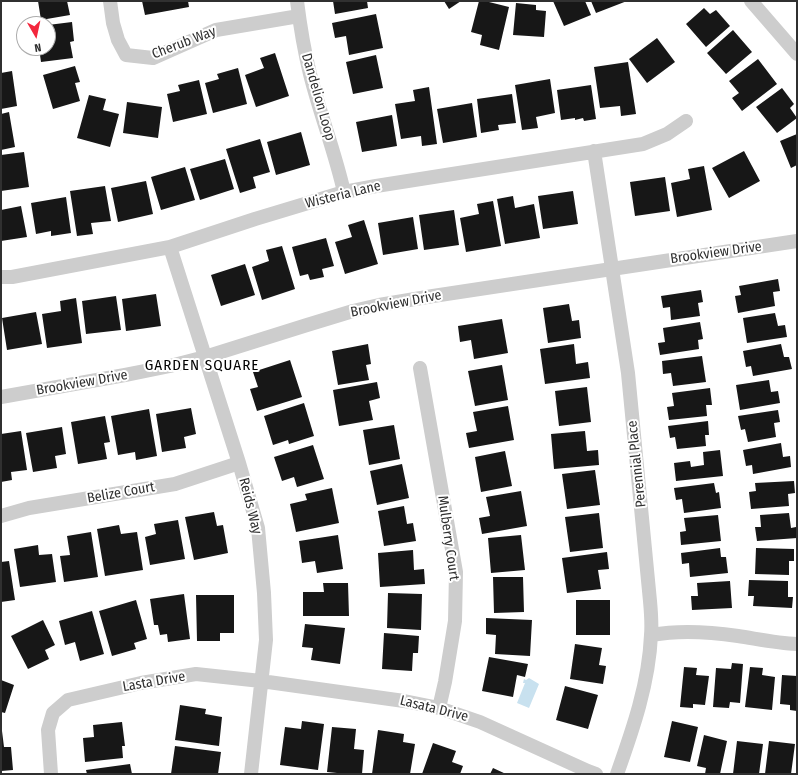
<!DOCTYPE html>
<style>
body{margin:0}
#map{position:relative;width:798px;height:775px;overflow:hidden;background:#fff;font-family:"Fira Sans Condensed",sans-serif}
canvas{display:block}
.frame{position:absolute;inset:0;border:2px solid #303030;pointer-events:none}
.north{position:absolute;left:16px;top:16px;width:40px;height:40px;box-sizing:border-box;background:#fff;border:1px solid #acacac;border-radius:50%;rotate:171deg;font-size:11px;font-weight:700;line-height:16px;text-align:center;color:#303030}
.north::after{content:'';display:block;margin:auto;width:14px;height:18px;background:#f3273d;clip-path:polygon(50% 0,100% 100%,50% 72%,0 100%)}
</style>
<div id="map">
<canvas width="798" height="775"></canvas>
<div class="frame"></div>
<div class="north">N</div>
</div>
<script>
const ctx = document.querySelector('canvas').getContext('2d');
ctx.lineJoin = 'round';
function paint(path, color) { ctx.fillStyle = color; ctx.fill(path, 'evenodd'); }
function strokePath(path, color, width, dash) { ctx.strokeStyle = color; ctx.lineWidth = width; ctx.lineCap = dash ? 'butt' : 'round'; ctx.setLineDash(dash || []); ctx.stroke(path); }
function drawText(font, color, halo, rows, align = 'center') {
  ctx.font = font + ' "Fira Sans Condensed",sans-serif'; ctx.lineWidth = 4; ctx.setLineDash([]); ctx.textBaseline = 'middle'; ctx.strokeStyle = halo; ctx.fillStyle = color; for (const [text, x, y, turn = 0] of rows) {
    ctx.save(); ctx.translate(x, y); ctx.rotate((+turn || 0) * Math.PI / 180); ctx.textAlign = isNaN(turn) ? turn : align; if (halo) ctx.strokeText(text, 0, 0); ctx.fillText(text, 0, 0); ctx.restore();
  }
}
const water = new Path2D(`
 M529,678l10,6 -10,24 -12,-5 8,-20h-2l1,-4 2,1z`);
const building = new Path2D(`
 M38,1h29l3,14 -29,5z
 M142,1h46l1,6 -44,8z
 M333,1h34l1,7 -33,6z
 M444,1h17l-12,8z
 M479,1h6l24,6 -10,43 -19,-5 2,-10 -11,-3z
 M553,1h32l6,14 -27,11z
 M591,1h36l-31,12z
 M516,3l20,2v5l10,1 -2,26 -31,-2z
 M704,8l6,6 6,-4 14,16 -24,21 -20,-23z
 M376,14l7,34 -34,7 -3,-19 -11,2 -3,-15z
 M72,22l2,19 -4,1 3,16 -32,4 -2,-14h9v-23z
 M733,30l19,22 -26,22 -19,-21z
 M657,38l18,24 -28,21 -18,-24z
 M275,53l14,43 -33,11 -11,-32 19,-7 -4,-10z
 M376,55l7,33 -30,6 -7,-32z
 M758,59l19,25 -35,27 -10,-13 7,-5 -10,-12z
 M628,62l8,52 -15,2 -1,-10 -20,2 -6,-41z
 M75,66l5,16 -5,1 5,18 -27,8 -10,-34z
 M238,68l9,36 -34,9 -8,-30 14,-4 -2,-5z
 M12,71l5,35 -16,3v-36z
 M550,79l5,34 -19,4 2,11 -16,2 -7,-45z
 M199,80l8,34 -34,8 -6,-28 13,-3 -2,-6z
 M591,85l5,34 -12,2 -1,-3 -8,2v-2l-14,2 -4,-30z
 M429,87l8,57 -15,2 -1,-10 -20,3 -6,-35 20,-3 -2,-11z
 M782,88l12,16 -4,4 7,10 -20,15 -21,-26z
 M512,94l4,29 -18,2 1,5 -18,3 -4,-34z
 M89,95l17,4 -3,11 16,4 -9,33 -33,-9z
 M127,102l35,5 -4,31 -35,-5z
 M472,103l5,34 -34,6 -6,-34z
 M9,112l6,35 -14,3v-36z
 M392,115l5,31 -35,6 -6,-30z
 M301,132l9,33 -34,10 -9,-33z
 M797,134v31l-6,3 -11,-27z
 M260,139l10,33 -17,5 3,11 -16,5 -14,-44z
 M744,151l16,30 -31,17 -17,-30z
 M24,152l5,35 -28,4v-36z
 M225,159l9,30 -34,11 -10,-31z
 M704,166l8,44 -35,7 -6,-34 19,-4 -2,-10z
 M185,167l10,33 -34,10 -10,-33z
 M665,177l5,34 -35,5 -5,-34z
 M146,181l7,33 -35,8 -7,-34z
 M105,186l6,35 -20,2 2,11 -16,2 -7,-45z
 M573,191l5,33 -35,5 -5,-33z
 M513,196l2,12 19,-4 6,34 -35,6 -8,-45z
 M66,197l5,36 -20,3v-5l-15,3 -5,-31z
 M493,201l8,45 -35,6 -6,-34 19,-4 -2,-10z
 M21,206l6,31 -26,4v-31z
 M454,210l5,35 -35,5 -5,-35z
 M413,217l5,32 -35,6 -5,-32z
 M364,220l14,44 -33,10 -10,-32 17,-5 -4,-12z
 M326,238l8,28 -12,3 2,8 -14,3 -2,-6 -8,2 -8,-29z
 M282,246l13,43 -33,11 -10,-33 17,-6 -3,-11z
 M245,264l10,31 -34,11 -10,-31z
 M778,279l2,12 -7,1 2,14 -37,7 -3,-17 6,-1 -2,-9z
 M701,290l2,12 -5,1 2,13 -29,4 -1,-13 -7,1 -2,-12z
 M156,294l5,32 -35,5 -4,-32z
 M116,296l5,34 -35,4 -4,-33z
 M76,298l6,45 -35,5 -5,-34 19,-3 -1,-10z
 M569,304l3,17 7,-1 2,18 -33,5 -5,-35z
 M36,312l6,32 -35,6 -5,-32z
 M775,313l3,13 7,-1 2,12 -40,6 -4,-25z
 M502,319l6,34 -34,6 -3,-19 -11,2 -2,-16z
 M700,322l3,17 -5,1 1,9 -39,6 -2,-12 7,-1 -2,-14z
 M368,344l3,20 -5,1 3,15 -31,5 -6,-34z
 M574,344l2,20 12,-2 2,16 -45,6 -5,-35z
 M781,344l3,13h5l3,12 -39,7 -2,-10 -5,1 -3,-16z
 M702,356l4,26 -33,4 -2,-13 -8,1 -1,-13z
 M290,360l12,37 -45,14 -7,-22 8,-2 -5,-15z
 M502,365l6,35 -33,6 -7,-35z
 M769,380l2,12 7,-1 2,12 -40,7 -4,-25z
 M377,382l3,16 -11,3 4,19 -34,6 -6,-36z
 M587,387l4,35 -32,4 -4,-35z
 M710,388l2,17h-6l1,11 -38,4 -2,-13 7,-1 -2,-13z
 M304,403l10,33 -25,8 -1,-4 -15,5 -9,-29z
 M508,406l6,34 -45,8 -3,-15 11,-2 -4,-19z
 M191,408l5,26 -12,3 2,11 -24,4 -6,-38z
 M149,409l8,47 -21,4 -1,-8 -17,3 -7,-39z
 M778,410l2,12 -6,1 2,14 -28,5 -3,-13 -4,1 -3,-14z
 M105,416l5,26 -6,1 3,16 -29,5 -7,-42z
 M708,421l1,14h-4l1,11 -29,3 -2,-12 -5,1 -2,-12z
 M394,425l6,34 -31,6 -6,-35z
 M62,427l4,27 -11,2 2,12 -24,4 -7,-39z
 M21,431l6,39 -16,2 1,8 -11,2v-48z
 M585,431l2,20 11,-1 1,15 -45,4 -3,-35z
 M781,443l2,14 7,-1 1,11 -38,7 -1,-9 -6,1 -3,-16z
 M313,445l11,34 -27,8 -3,-10 -12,4 -8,-24z
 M720,450l3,26 -47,5 -2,-18 16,-2 1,6 13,-2 -1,-13z
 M505,451l7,35 -31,6 -6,-35z
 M402,464l7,34 -32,7 -7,-34z
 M595,470l5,35 -33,4 -5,-35z
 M794,481l1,12 -7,1 1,12 -38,3 -2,-17 7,-1 -1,-8z
 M714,483l2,10 3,-1 2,16 -37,5 -2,-14 -6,1 -2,-12z
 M332,488l7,35 -43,9 -6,-28 17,-4 -2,-6z
 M521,491l6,35 -45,8 -3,-16 11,-2 -4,-19z
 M404,506l3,18 6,-1 3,18 -32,5 -6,-35z
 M214,512l3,14 6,-1 5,28 -34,7 -9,-43z
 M599,513l4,35 -33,4 -5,-35z
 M789,513l2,15 5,-1 1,11 -40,3 -2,-14h6l-1,-12z
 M718,515l3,26 -40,4 -1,-13 6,-1 -2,-13z
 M178,520l7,39 -35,6 -5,-28 11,-3 -2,-10z
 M119,525l2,9 16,-2 6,38 -38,6 -8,-47z
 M91,532l7,45 -34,5 -4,-26 10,-1 -3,-19z
 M338,535l5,34 -26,4 -2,-12 -13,2 -3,-22z
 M521,535l4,35 -34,3 -3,-35z
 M38,545l1,10 13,-1 4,28 -36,5 -6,-38z
 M720,548l1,9h5l2,16 -38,4 -1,-14 -7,1 -1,-11z
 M756,548l38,1v12h-5v14l-34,-1z
 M413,550l1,20 10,-1 1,15 -45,3 -2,-34z
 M607,552l2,17 -11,1 3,19 -34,4 -5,-35z
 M9,561l6,39 -14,2v-40z
 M493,577h30l1,35 -30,1z
 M749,580l39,1v16h5l-1,11 -39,-2 1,-10h-6z
 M730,581l2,27 -40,2 -1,-14h7l-1,-13z
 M323,583h25l1,33h-46v-24h21z
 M388,593l34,1 -1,36 -34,-2z
 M184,594l6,45 -22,3 -1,-8 -7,1 -2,-10h-4l-4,-26z
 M196,595h38v38h-14v8h-23z
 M136,600l11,39 -13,4 2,6 -24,7 -13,-45z
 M576,600h34v35h-34z
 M92,611l12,43 -24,7 -5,-19 -10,3 -6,-24z
 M486,618l46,2 -2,36 -35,-2 1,-19 -10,-1z
 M43,620l12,25 -10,5 4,9 -21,10 -17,-33z
 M305,624l40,4 -5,36 -29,-4 2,-12 -11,-1z
 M384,633l35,3 -1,17h-5l-1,18 -30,-2z
 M575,644l27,4 -3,17 7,1 -3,18 -33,-5z
 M489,657l39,7 -3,13 -8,-2 -4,22 -31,-6z
 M732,663l11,1 -3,39 -10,-1 -1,6 -16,-1 3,-39 15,1z
 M684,667l13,1 -1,7 13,1 -4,29 -12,-1v4l-13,-1z
 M750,667l13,1 -1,7 13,2 -3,33 -27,-3z
 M782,675l15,1v35l-7,-1v-5l-10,-1z
 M1,680l13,5 -9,28 -4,-1z
 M565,686l33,9 -10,34 -32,-9z
 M180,705l26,4 -1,5 17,3 -3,29 -44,-6z
 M302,721l22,3 -6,46 -38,-5 5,-38 16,2z
 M672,721l26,6 -8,35 -26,-5z
 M122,722l3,24h-3l1,12 -38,4 -2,-24 11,-1 -1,-12z
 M332,727l24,2 -2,20 10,1 -2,24h-15l-20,-2z
 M378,730l26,4 -1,8 12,2 -5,30h-38z
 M1,731h1l2,16h7l2,23 -12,1z
 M704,735l23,6 -7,33h-15l1,-6 -9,-2z
 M737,741l26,3 -4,30h-26z
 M769,741l26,3 -4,30h-26z
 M433,743l23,8 -4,11 11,4 -3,8h-38z
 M175,746l46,6 -3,22h-47z
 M130,764l2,10h-45l-1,-4z
 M493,768l13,6h-16z`);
const minor = new Path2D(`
 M110,1l3,22 5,17 8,15 27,3 63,-28 83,-14
 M297,1c3,24 7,49 13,73 10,40 25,78 34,118
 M751,1l46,53
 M594,151l34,222 22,228c1,11 2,23 1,34 -2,48 -18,94 -34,139
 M170,247l69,216 19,65 6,65 2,47 -15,134
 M1,277h11l158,-30 85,-28 53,-16 36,-11 32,-6 267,-42 24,-10 19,-13
 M420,368l36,204 -1,49 -10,61 -6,26
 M1,397l124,-22 45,-9 35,-9 102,-32 46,-14 26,-6 54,-9 364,-55
 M1,516l28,-8 146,-24 64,-21
 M652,635c26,-5 59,-3 86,1 20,3 39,7 59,8
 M51,774l-3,-44 5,-17 15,-13 73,-17 55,-9 65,7 143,20 35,7 41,14 108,49 8,3`);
const streetNames = [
 ["Cherub Way",184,43,-21],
 ["Dandelion Loop",318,97,74],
 ["Wisteria Lane",343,195,-14],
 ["Brookview Drive",716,253,-8],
 ["Brookview Drive",396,304,-11],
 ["Brookview Drive",82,383,-10],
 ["Perennial Place",637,464,-96],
 ["Belize Court",121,493,-10],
 ["Reids Way",250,506,76],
 ["Mulberry Court",448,538,82],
 ["Lasta Drive",154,682,-10],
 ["Lasata Drive",434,709,14]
];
const neighbourhoodNames = [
 ["GARDEN SQUARE",202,366]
];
paint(water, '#c8e1ef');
paint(building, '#171717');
strokePath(minor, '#cdcdcd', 14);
drawText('14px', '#303030', '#fff', streetNames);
ctx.letterSpacing = '1px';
drawText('15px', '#000', '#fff', neighbourhoodNames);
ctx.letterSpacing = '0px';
</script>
